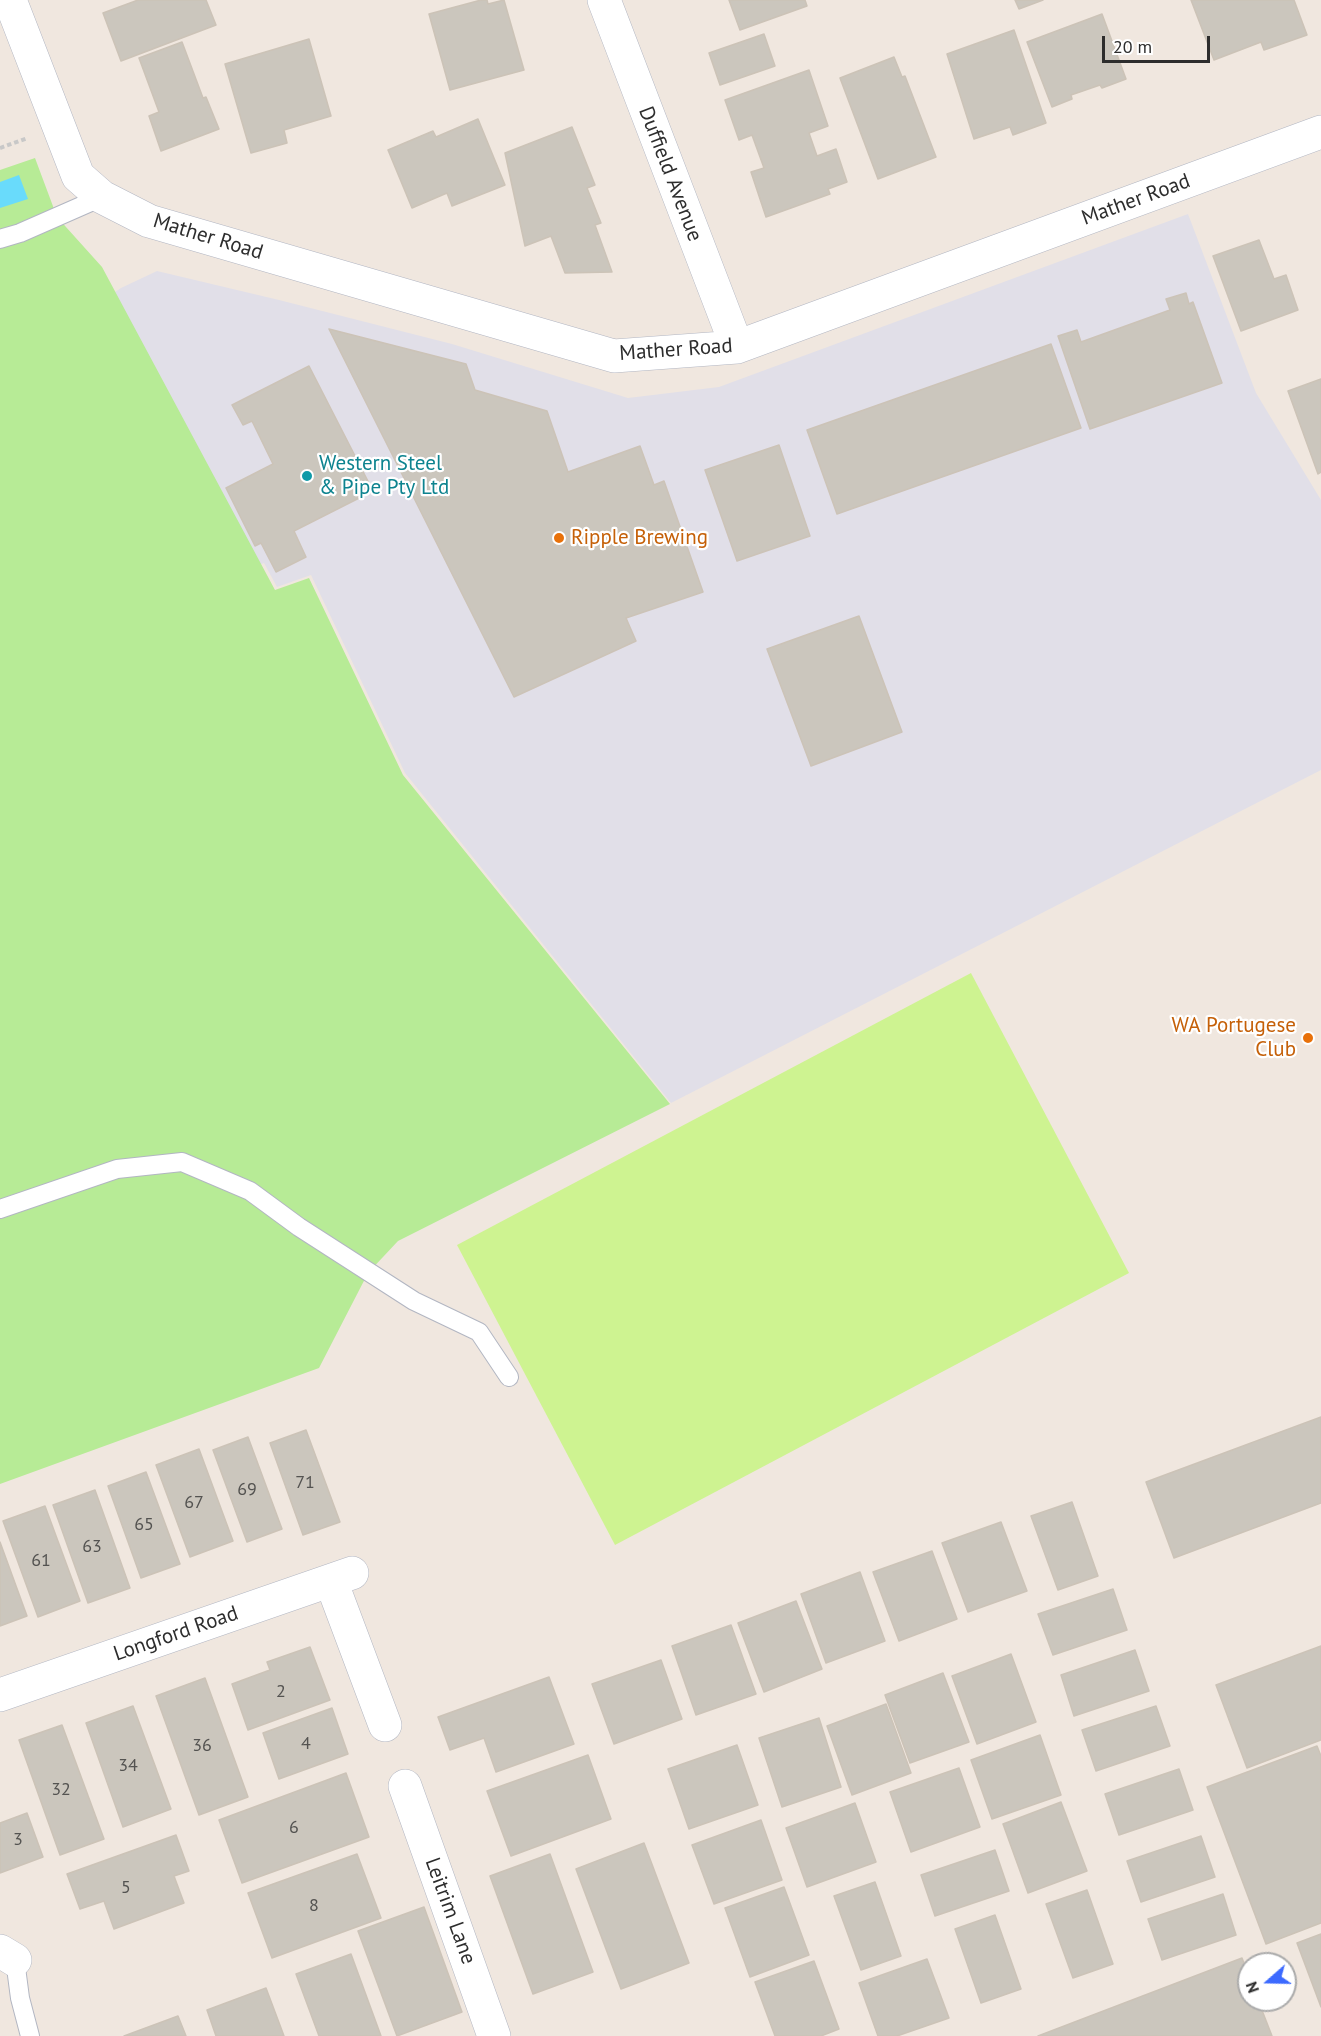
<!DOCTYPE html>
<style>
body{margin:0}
#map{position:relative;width:1321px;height:2036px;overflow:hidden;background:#f0e7df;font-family:"PT Sans",sans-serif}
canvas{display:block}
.north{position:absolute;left:1237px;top:1952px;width:60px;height:60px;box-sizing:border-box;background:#fff;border:2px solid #ababab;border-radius:50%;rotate:250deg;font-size:16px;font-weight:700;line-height:24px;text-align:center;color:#2d2d2d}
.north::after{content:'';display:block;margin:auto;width:21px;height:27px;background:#3c6aff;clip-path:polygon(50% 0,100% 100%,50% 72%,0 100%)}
.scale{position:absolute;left:1102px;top:36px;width:108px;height:27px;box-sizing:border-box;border:3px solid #2d2d2d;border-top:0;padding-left:8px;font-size:18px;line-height:21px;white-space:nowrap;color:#2d2d2d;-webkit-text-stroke:4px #fff;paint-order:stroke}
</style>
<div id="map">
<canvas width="1321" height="2036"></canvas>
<div class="north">N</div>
<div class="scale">20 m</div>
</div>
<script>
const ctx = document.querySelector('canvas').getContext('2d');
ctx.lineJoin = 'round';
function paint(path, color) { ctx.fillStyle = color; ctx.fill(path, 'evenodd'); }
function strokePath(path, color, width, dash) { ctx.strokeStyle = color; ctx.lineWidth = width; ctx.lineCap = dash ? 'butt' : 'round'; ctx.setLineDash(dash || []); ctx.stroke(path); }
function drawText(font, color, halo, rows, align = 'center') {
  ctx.font = font + ' "PT Sans",sans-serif'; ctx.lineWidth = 4.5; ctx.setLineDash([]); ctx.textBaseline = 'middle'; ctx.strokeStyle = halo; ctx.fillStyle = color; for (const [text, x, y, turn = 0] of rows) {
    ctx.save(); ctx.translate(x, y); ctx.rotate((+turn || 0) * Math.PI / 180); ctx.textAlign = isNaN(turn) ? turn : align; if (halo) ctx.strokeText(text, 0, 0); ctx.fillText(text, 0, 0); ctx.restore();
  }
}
const industrial = new Path2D(`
 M1188,214l68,179 65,107v270l-650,333 -266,-330 -94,-198 -34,12 -13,-24 -85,35 -141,-254 83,-56 36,-17 122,29 173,44 176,54 91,-11z`);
const green = new Path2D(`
 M35,158l22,59 45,50 173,323 34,-12 94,197 267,329 -272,137 -30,32 -49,95 -319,116v-1314z`);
const pitch = new Path2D(`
 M971,973l158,300 -514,272 -158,-300z`);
const water = new Path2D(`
 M19,175l9,24 -28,9v-26z`);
const building = new Path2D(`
 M138,0h68l10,25 -95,36 -18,-48z
 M481,0h6l1,4 16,-4 20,70 -74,20 -21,-76z
 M729,0h76l2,6 -67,24z
 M1015,0h28l-24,9z
 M1191,0h103l13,35 -43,15 -3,-8 -47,18z
 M1102,14l24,65 -24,9 -2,-3 -29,10 1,4 -20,8 -25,-65z
 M1014,30l32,93 -33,12 -3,-8 -36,12 -27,-85z
 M764,34l11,32 -55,19 -11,-32z
 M309,39l22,77 -47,14 3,13 -36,10 -26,-89z
 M182,42l21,56 3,-1 13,32 -58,22 -12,-35 10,-4 -20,-54z
 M894,57l8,20 3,-1 31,81 -58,22 -38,-101z
 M809,70l19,56 -19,7 8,23 19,-7 11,33 -19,7 2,5 -64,23 -15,-45 13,-4 -12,-33 -13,5 -14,-40z
 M478,119l27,66 -53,21 -5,-13 -35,15 -24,-58 45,-19 3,6z
 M572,127l23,58 -8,3 14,35 -6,2 17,47 -47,1 -14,-37 -26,10 -20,-93z
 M1259,240l15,39 12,-4 12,35 -57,21 -28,-75z
 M1186,293l3,11 4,-2 29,81 -132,46 -32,-93 19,-6 4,12 89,-32 -4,-11z
 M329,329l137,35 9,26 72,21 21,61 72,-26 14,39 10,-4 39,111 -77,26 10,23 -122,56z
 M1051,344l30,84 -244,86 -30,-84z
 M309,366l64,125 -79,40 12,26 -30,15 -15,-29 -6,3 -29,-58 47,-24 -21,-43 -9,4 -11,-20z
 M1321,379v93l-3,2 -30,-83z
 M779,445l31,91 -73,25 -32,-91z
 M859,616l43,116 -91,34 -44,-117z
 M1321,1417v86l-147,55 -28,-76z
 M306,1430l34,92 -37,13 -33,-92z
 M248,1437l34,92 -35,13 -34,-92z
 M199,1449l34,92 -43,16 -34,-92z
 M146,1472l34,92 -39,14 -33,-92z
 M95,1490l35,98 -42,15 -35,-98z
 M1072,1502l26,74 -40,14 -27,-74z
 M45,1506l35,95 -42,16 -35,-96z
 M1001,1522l26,69 -59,21 -26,-69z
 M0,1542l27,74 -27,10z
 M932,1551l25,68 -58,22 -26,-69z
 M860,1572l25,69 -59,22 -25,-69z
 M1113,1589l14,41 -74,25 -15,-41z
 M796,1601l26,68 -58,23 -26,-69z
 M731,1625l25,69 -60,21 -24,-69z
 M1321,1646v94l-74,28 -31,-83z
 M310,1647l20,53 -82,30 -16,-46 38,-14 -3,-8z
 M1135,1650l14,41 -75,25 -13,-41z
 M1011,1654l25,68 -59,22 -25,-68z
 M661,1660l21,59 -68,25 -22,-60z
 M943,1673l26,69 -59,21 -25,-68z
 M549,1677l25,67 -78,28 -12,-34 -34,12 -12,-33z
 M205,1678l43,119 -49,18 -43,-119z
 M886,1704l25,69 -59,22 -25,-69z
 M133,1706l38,103 -48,18 -37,-104z
 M1156,1706l14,40 -74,25 -14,-41z
 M332,1708l16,46 -69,25 -16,-46z
 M819,1718l22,69 -59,20 -23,-69z
 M62,1725l42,114 -44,16 -41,-115z
 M1040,1735l21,60 -69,24 -21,-59z
 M737,1745l21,60 -69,24 -21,-60z
 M1317,1746l4,10v167l-55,21 -59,-157z
 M588,1755l23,64 -100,37 -24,-65z
 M959,1768l21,59 -69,25 -21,-60z
 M1179,1769l14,41 -74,25 -14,-41z
 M346,1773l23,64 -127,46 -23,-63z
 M1061,1802l26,69 -59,22 -25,-69z
 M855,1803l21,59 -69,25 -21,-59z
 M27,1813l16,44 -43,16v-50z
 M761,1820l21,60 -68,24 -22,-59z
 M176,1835l13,36 -15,5 10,27 -70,26 -10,-28 -24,8 -13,-35z
 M1201,1836l14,41 -74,25 -14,-41z
 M644,1843l45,120 -68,26 -45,-120z
 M995,1850l14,41 -74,25 -14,-41z
 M357,1854l24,64 -109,40 -24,-65z
 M550,1854l43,118 -60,22 -43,-118z
 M875,1882l26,74 -40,14 -27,-74z
 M784,1887l25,68 -59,22 -25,-69z
 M1087,1890l26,74 -40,14 -27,-74z
 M1223,1894l13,41 -74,25 -14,-41z
 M424,1907l38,105 -65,24 -39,-105z
 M995,1915l26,74 -40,14 -26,-74z
 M1321,1934v73l-24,-64z
 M351,1954l30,82h-62l-23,-62z
 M1242,1958l7,18v24h9l14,36h-234z
 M927,1959l22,59 -52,18h-19l-19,-53z
 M814,1961l25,68 -18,7h-46l-20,-54z
 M266,1988l18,48h-68l-9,-26z
 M178,2016l8,20h-62z`);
const path = new Path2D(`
 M0,148l28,-10`);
const service = new Path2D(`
 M0,239l20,-6 82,-36
 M0,1209l117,-40 65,-7 68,29 49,36 115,74 65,31 30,45
 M15,1960l5,38 10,38`);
const minor = new Path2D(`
 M10,0l68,176 24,21 47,24 465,135 123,-9 584,-215
 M604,0l133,347
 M331,1581l54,144
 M0,1695l352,-122
 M405,1786l89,250
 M0,1951l15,9`);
const markers = [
 [307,476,6,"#0f9aa8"],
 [559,538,6,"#e8710a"],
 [1308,1038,6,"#e8710a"]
];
const numberNames = [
 ["71",305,1483],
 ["69",247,1490],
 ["67",194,1503],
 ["65",144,1525],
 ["63",92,1547],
 ["61",41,1561],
 ["2",281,1692],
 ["4",306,1744],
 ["36",202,1746],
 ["34",128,1766],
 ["32",61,1790],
 ["6",294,1828],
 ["3",18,1840],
 ["5",126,1888],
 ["8",314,1906]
];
const streetNames = [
 ["Duffield Avenue",670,174,69],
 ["Mather Road",1136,200,-20],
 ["Mather Road",208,237,17],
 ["Mather Road",676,350,-4],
 ["Longford Road",176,1634,-19],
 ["Leitrim Lane",450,1911,70]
];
const cultureNames = [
 ["Western Steel",319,464],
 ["& Pipe Pty Ltd",319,488]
];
const foodNames = [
 ["Ripple Brewing",571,538],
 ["WA Portugese",1296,1026,"right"],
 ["Club",1296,1050,"right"]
];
paint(industrial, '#e1dfe8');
paint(green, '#b7eb96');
paint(pitch, '#cef391');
paint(water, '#69dbfb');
paint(building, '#cbc6bd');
strokePath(building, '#ccc3b7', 1.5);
strokePath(service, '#b2b6c2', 20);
strokePath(minor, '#b2b6c2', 34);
strokePath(path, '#c8c8c8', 4, [4.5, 3]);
strokePath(service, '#fff', 18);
strokePath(minor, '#fff', 33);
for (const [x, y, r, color] of markers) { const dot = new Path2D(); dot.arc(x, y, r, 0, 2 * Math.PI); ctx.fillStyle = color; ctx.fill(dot); strokePath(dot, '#fff', 2); }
drawText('18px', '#545351', null, numberNames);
drawText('21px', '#2d2d2d', '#fff', streetNames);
drawText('21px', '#0d838f', '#fff', cultureNames, 'left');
drawText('21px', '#c56008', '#fff', foodNames, 'left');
</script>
